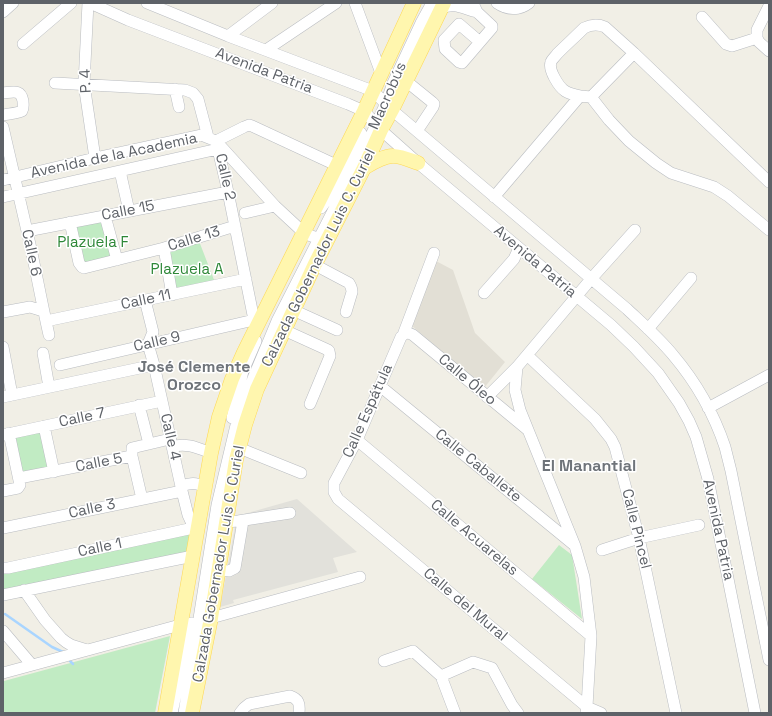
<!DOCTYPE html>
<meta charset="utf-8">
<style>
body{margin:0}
#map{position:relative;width:772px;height:716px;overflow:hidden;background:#f1efe6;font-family:"Space Grotesk",sans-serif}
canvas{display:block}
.frame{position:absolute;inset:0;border:4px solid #5e6268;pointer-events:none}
</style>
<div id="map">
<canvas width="772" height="716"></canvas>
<div class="frame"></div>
</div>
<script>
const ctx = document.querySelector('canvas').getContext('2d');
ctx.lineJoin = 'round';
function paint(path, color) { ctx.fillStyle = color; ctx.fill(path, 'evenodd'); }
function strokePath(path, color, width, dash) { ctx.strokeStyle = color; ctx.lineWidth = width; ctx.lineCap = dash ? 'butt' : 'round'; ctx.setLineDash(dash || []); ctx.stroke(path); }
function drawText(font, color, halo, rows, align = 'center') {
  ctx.font = font + ' "Space Grotesk",sans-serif'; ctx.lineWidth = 3; ctx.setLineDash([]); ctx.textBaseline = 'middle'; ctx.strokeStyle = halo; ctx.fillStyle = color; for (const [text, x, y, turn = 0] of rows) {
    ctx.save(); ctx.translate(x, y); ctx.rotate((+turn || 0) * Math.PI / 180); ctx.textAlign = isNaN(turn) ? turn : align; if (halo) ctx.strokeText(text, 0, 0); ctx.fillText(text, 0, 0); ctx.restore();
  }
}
const industrial = new Path2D(`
 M297,499l60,53 -24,6 5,14 -105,28 1,3 -14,4 17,-91z`);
const education = new Path2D(`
 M436,261l17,9 22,63 30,29 -21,26 -73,-63z`);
const green = new Path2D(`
 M105,216l12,44 -35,7 -12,-45z
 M199,241l17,44 -44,10 -11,-44z
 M44,426l10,46 -35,6 -10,-45z
 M190,530l2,26 -189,37v-25z
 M559,545l13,10 10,64 -50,-40z
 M170,636l-15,77h-152l1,-32z`);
const stream = new Path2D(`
 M5,614l47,33 11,5
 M70,661l3,3`);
const minor = new Path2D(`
 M88,3l-4,81 11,74
 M90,3l38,17 220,84 16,7 17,19 37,33 193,162 23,22 24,26 21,30 10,18 7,16 12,42 47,234
 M147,3l81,33 145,55 19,19 235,199c16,15 32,29 46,46 22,26 41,59 52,92 2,8 4,16 6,24l38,189
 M355,3l26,70
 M473,3l4,9 15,14v2l-30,35 -3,-1 -14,-13 -1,-9 15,-16 21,18
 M497,3c10,7 22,8 32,0
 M442,8c12,-6 22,1 35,4
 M3,12l10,-9
 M702,17l24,27 6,2 25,-8
 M228,36l44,-33
 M757,38v-8l12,-24
 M757,38l2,4 10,9
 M23,44l48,-41
 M266,50l70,-47
 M406,81l26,21 2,2 -1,3 -16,24
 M55,83l130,7 8,3 5,6 10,38
 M175,89l4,18
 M3,93c10,-1 18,-4 20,8 0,3 1,7 -1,10 -3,2 -15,3 -19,4
 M580,96c-5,-1 -10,-2 -15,-5 -6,-4 -17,-21 -14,-29 1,-3 5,-6 6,-8 9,-9 18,-17 27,-26 8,-4 14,-4 21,-1l29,26
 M591,97l43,-44 135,129
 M3,127c8,34 16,69 24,104 8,34 14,69 22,104
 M216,141l28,-14 5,-2 3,1 84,39
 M120,171l9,40
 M3,180l92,-22 106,-23 15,6 59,65 28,26 3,2 19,7
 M3,197l215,-48
 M494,197l86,-101 11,1 18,23 20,21 27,22 15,10 43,14 14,9 41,34
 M321,208l10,-14 30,-61
 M245,213l30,-7
 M105,216l12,44
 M70,222l9,41 3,4 2,1 80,-20 71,-22
 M27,231l201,-39
 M164,248l8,47
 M315,265l34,18c2,3 3,5 3,9l-6,20
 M484,293l30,-34 5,-11
 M145,300l8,32 -5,12 6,21 28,126 6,24 6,13
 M293,310l44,20
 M3,312l27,-5 13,4
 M46,321l200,-42
 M648,329l43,-51
 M284,330l44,20 1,1 1,5 -20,48
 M403,335l31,-82
 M3,347l9,48
 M43,353l6,34
 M527,355l68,64 16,20 4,8 24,91 37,175
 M60,365l194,-45 -26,-128 -12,-51
 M517,367l-2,23 5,20 55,136 9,31 7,59 -4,71 -1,6
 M380,386l193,158
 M3,397l151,-32
 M487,397l30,-30 74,-88 44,-49
 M139,405l10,39
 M708,408l61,-33
 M232,418l11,-47 13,-30
 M44,426l10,46
 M528,430l-115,-95c-5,-3 -8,-2 -12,2l-21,49 -23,54 -23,43v9l4,7 249,208 14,6
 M3,435l159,-34
 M357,440l234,196
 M172,447c13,-5 26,1 39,6
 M239,448l62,25
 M132,456l10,43
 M19,478l113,-22v-8l38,-9
 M181,486c10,-3 14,-4 24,1
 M3,491l15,-3 2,-3 -11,-52
 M226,522l12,-1 52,-8
 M3,528l179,-37
 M602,550l37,-12 60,-13
 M3,568h5l190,-41
 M218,570l11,1 6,-3 8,-47
 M24,590l21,30 16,18 5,4 5,3 16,5
 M3,595l190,-39
 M211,618l149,-41
 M3,631l29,34
 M384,661l29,-10 28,25 14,37
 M3,673l177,-48
 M441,676l32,-14 19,6 20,37 6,8
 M172,713l19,-90
 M184,713l33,-208 20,-84 17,-45 23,-55 89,-175 20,-43 7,-20 28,-60 11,-20
 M240,713l4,-5 5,-4 41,-8c9,3 10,8 9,17`);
const major = new Path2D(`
 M364,168c8,-5 19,-12 29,-12 8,0 17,4 25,7
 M165,713l46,-260 8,-36 13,-38 12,-27 120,-241 50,-108
 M192,713l19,-95 25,-158 9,-35 12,-36 58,-125 49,-96 17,-38 11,-20 52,-107`);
const streetNames = [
 ["Avenida Patria",264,71,21],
 ["P. 4",86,81,-93],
 ["Macrobús",388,96,-66],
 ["Avenida de la Academia",114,156,-12],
 ["Calle 2",225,177,77],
 ["Calle 15",128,211,-11],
 ["Calle 13",194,239,-17],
 ["Calle 6",31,253,78],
 ["Calzada Gobernador Luis C. Curiel",319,258,-64],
 ["Avenida Patria",535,262,40],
 ["Calle 11",146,300,-12],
 ["Calle 9",157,342,-13],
 ["Calle Óleo",467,380,40],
 ["Calle Espátula",368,411,-66],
 ["Calle 7",82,418,-12],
 ["Calle 4",170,437,77],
 ["Calle 5",99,463,-11],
 ["Calle Caballete",478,466,39],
 ["Calle 3",92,509,-12],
 ["Calle Pincel",636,529,76],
 ["Avenida Patria",718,530,78],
 ["Calle Acuarelas",474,538,40],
 ["Calle 1",100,548,-12],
 ["Calzada Gobernador Luis C. Curiel",219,564,-80],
 ["Calle del Mural",465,605,40]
];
const parkNames = [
 ["Plazuela F",93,243],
 ["Plazuela A",187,270]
];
const neighbourhoodNames = [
 ["José Clemente",194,368],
 ["Orozco",194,386],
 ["El Manantial",589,467]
];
paint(industrial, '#e2e1db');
paint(education, '#e2dfd5');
paint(green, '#c1ebc3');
strokePath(stream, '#a9d5ff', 2.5);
strokePath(minor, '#b9bcc1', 12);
strokePath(major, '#fed852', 15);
strokePath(minor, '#fff', 11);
strokePath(major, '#fff6ae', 14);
drawText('15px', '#5e6268', '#fff', streetNames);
drawText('15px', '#2d8737', '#fff', parkNames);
drawText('bold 16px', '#6f747a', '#fff', neighbourhoodNames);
</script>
